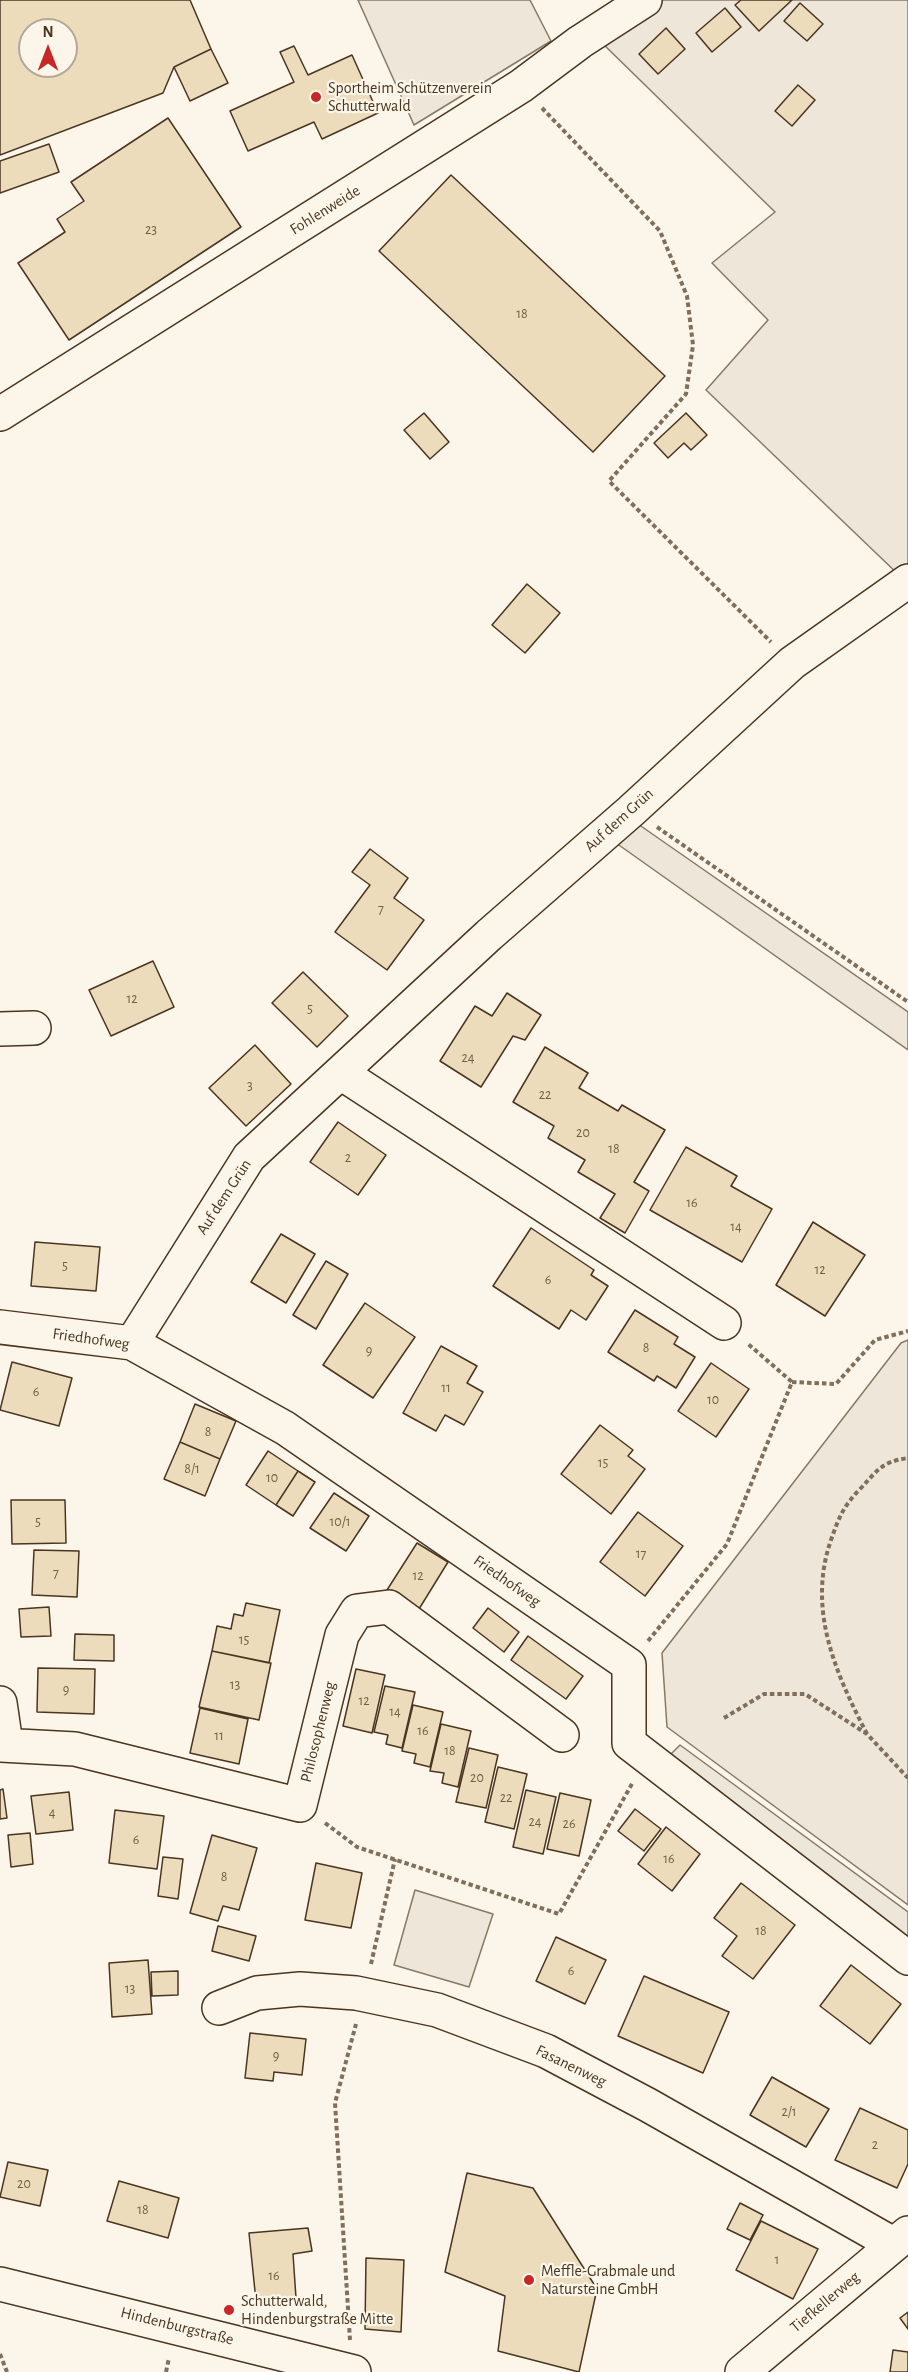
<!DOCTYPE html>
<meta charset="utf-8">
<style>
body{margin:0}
#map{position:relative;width:908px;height:2372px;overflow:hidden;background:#fbf6e9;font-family:"Alegreya Sans",sans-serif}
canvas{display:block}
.north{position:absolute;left:18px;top:18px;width:60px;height:60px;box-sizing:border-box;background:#fbf6e9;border:2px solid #b4a999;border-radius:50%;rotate:0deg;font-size:16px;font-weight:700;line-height:24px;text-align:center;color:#4a3520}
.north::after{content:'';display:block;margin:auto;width:21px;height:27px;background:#c62828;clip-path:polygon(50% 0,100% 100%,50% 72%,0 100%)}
</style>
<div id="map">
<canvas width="908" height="2372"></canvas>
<div class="north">N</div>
</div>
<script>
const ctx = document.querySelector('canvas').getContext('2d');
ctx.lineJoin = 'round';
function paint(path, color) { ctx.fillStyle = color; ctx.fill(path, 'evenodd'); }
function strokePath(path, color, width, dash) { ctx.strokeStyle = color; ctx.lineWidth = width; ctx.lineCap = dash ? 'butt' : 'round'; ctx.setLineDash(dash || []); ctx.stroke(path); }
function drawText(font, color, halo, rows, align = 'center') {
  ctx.font = font + ' "Alegreya Sans",sans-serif'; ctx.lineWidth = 4.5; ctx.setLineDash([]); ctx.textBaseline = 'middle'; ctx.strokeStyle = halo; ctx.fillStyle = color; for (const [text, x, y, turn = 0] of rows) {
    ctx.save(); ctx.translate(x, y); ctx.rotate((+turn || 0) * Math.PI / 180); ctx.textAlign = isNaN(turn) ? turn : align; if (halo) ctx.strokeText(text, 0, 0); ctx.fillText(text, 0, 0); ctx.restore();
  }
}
const green = new Path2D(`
 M358,0h172l21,41 -137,84z
 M663,0h245v574l-6,4 -196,-188 62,-70 -56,-57 63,-51 -175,-171z
 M638,824l270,188v38l-299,-212z
 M908,1340v565l-241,-178 -5,-74 239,-310z
 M415,1890l78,24 -24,73 -75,-22z`);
const parking = new Path2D(`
 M680,1745l228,167v29l-240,-184z`);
const building = new Path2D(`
 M0,0h190l21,49 -37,18 -11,26 -163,62zM30,30h36v36h-36z
 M741,0h51l-33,31 -24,-26z
 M800,3l23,21 -16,17 -23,-20z
 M725,8l16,19 -29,25 -16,-19z
 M666,28l19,21 -27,25 -19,-20z
 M294,46l14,29 44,-20 26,58 -56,26 -8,-17 -66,29 -18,-40 64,-29 -14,-30z
 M211,49l17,34 -38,18 -16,-34z
 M798,85l17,15 -23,26 -17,-15z
 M168,118l73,109 -172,113 -51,-77 47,-31 -8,-13 27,-18 -13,-19z
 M49,144l10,28 -59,21v-32z
 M451,175l214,201 -72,76 -214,-201z
 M424,413l25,29 -19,17 -26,-29z
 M686,413l21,22 -16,15 -7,-7 -16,15 -14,-15z
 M527,584l33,29 -35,40 -33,-28z
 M370,849l38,29 -14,20 30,22 -37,50 -52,-38 35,-47 -18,-13z
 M153,961l21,46 -63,29 -22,-46z
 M303,972l45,44 -31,31 -45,-44z
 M507,993l34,22 -16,25 -12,-4 -32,51 -41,-26 35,-55 17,10z
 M255,1045l36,39 -45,42 -37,-38z
 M545,1047l43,26 -9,15 39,23 4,-6 43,25 -31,52 15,9 -24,42 -25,-15 15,-24 -37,-22 7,-12 -37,-22 6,-12 -41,-24z
 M338,1122l48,33 -28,40 -48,-33z
 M686,1147l51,29 -6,10 41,23 -30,53 -92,-52z
 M813,1222l52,33 -40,61 -49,-31z
 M531,1228l63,42 -3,5 17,11 -22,34 -15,-10 -12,19 -66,-43z
 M281,1234l34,20 -29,49 -35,-21z
 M35,1242l65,5 -4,44 -65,-5z
 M326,1261l22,13 -32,55 -23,-14z
 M365,1303l50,34 -42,61 -50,-33z
 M635,1310l43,27 -4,7 21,13 -19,31 -19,-12 -3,5 -46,-29z
 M441,1346l36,20 -10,17 16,9 -19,33 -19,-10 -9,16 -33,-18z
 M12,1362l60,16 -13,48 -59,-16z
 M711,1363l38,26 -33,48 -38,-26z
 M195,1404l41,17 -16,38 -40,-17z
 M600,1425l33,25 -5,6 17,13 -34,45 -50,-40z
 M180,1442l40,17 -15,37 -41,-17z
 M268,1451l30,20 -22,34 -30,-20z
 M298,1471l17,11 -22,34 -17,-11z
 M334,1493l35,23 -23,35 -36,-23z
 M11,1500h54l1,43 -54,1z
 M638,1512l45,34 -38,50 -45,-34z
 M417,1543l31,19 -29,47 -32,-19z
 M34,1550l45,1 -2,46 -45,-2z
 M246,1603l34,7 -11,53 -57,-12 5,-25 14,3 3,-15 9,2z
 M49,1607l2,29 -30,1 -2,-28z
 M488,1608l31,24 -15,20 -31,-24z
 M75,1634l39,1v26l-40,-1z
 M528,1636l55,40 -17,23 -55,-39z
 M212,1651l59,12 -12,57 -60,-13z
 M38,1668l57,1 -1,45 -57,-2z
 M356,1669l29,6 -13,58 -29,-7z
 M385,1686l30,6 -13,56 -16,-4 2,-9 -14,-3z
 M413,1705l30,7 -13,55 -16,-4 2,-9 -14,-3z
 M200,1708l48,11 -9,45 -49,-11z
 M441,1724l30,7 -13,56 -16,-4 2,-10 -14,-2z
 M469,1748l29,7 -12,53 -30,-6z
 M498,1767l29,7 -13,55 -29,-7z
 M3,1789l4,29 -7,1v-29z
 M526,1790l30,7 -13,57 -30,-7z
 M69,1792l4,38 -37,4 -5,-38z
 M560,1793l31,7 -12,56 -32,-7z
 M635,1809l26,20 -17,22 -26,-20z
 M115,1810l49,6 -7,53 -48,-6z
 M666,1827l34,27 -28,37 -34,-27z
 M30,1833l3,31 -22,3 -3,-32z
 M212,1835l45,13 -18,62 -16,-4 -5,15 -28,-8z
 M163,1857l20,2 -5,40 -20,-3z
 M316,1863l46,10 -11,55 -46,-8z
 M741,1883l54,42 -42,54 -31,-23 15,-20 -23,-18z
 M218,1926l38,10 -7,25 -37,-10z
 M556,1937l50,23 -21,44 -49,-23z
 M148,1960l4,54 -40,3 -3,-54z
 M851,1965l50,39 -31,40 -50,-38z
 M178,1971v24l-26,1 -1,-24z
 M644,1976l85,36 -26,61 -85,-37z
 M250,2033l56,6 -4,36 -28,-3 -1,9 -28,-3z
 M772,2077l57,32 -23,38 -56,-32z
 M860,2108l48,22v34l-11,24 -62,-28z
 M8,2162l40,8 -8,36 -40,-9z
 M467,2173l66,15 64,101 -18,83 -81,-21 7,-55 -60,-24z
 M119,2181l60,17 -11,40 -61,-17z
 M740,2203l23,12 -13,25 -23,-11z
 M761,2221l57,28 -25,50 -57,-29z
 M308,2228l4,23 -19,3 3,44 -40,3 -7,-68z
 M366,2258l38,2 -3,72 -36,-3z
 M908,2312v17l-8,-11z
 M893,2350l15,2v20h-18z`);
const path = new Path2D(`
 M542,108l118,123 27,65 6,49 -7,49 -77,87 162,161
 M657,827l251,175
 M792,1382l44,2 39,-44 33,-9
 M648,1641l79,-97 65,-162 -45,-39
 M724,1718l40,-24h41l62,40 41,44
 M867,1734c-32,-62 -60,-125 -36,-194 8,-23 12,-33 29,-51 18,-19 21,-27 48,-31
 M325,1823l32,24 202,67 74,-132
 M371,1964l24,-105
 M350,2340l-15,-237 21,-79
 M0,2354l7,18
 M166,2372l3,-14`);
const minor = new Path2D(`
 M0,414l521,-328 59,-44 65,-42
 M0,1029l34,-1
 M341,1073l383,250
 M0,1327l132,16 153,85 344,237v78l279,215
 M132,1343l117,-186 240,-222 142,-124 161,-148 116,-82
 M0,1703l6,41
 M0,1745l75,4 225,56 42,-170 15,-24 32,-4 173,128
 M219,2008l38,-15 43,-4 56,4 81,17 109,41 102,54 245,139
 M0,2284l354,88
 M742,2372l166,-139`);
const markers = [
 [316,97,6,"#c62828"],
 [529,2280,6,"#c62828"],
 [229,2310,6,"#c62828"]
];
const numberNames = [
 ["23",151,230],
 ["18",522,314],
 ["7",381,909],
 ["12",132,999],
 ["5",310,1009],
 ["24",468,1058],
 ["3",250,1086],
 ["22",545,1095],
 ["20",583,1133],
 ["18",614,1149],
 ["2",348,1158],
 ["16",692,1203],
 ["14",736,1227],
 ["5",65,1266],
 ["12",820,1270],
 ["6",548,1280],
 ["8",646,1348],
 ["9",369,1351],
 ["11",446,1388],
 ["6",36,1392],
 ["10",713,1400],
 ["8",208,1432],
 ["15",603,1463],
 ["8/1",192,1469],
 ["10",272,1478],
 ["5",38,1522],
 ["10/1",340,1522],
 ["17",641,1554],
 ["7",56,1573],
 ["12",418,1576],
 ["15",244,1640],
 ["13",235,1685],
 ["9",66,1690],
 ["12",364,1701],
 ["14",395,1712],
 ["16",423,1731],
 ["11",219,1736],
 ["18",450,1751],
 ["20",477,1778],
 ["22",506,1798],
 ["4",52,1813],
 ["24",535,1822],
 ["26",569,1824],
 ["6",136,1840],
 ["16",669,1859],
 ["8",224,1877],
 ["18",761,1931],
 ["6",571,1971],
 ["13",130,1989],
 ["9",276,2056],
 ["2/1",789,2112],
 ["2",875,2145],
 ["20",24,2184],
 ["18",143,2210],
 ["1",777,2260],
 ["16",274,2276]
];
const poiNames = [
 ["Sportheim Schützenverein",328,88],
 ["Schutterwald",328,106],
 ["Meffle-Grabmale und",541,2271],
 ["Natursteine GmbH",541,2289],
 ["Schutterwald,",241,2301],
 ["Hindenburgstraße Mitte",241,2319]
];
const streetNames = [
 ["Fohlenweide",325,210,-32],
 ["Auf dem Grün",619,820,-42],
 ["Auf dem Grün",224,1197,-57],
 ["Friedhofweg",91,1339,8],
 ["Friedhofweg",507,1581,35],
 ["Philosophenweg",318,1732,-76],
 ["Fasanenweg",571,2066,26],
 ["Tiefkellerweg",825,2302,-40],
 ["Hindenburgstraße",177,2326,14]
];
paint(green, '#ede6d9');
strokePath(green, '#887966', 1.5);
paint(parking, '#ede7d9');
strokePath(parking, '#887966', 1.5);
paint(building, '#ecdcbc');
strokePath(building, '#4a3520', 1.5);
strokePath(minor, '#4a3520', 36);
strokePath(path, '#7f6f5c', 4, [4.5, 3]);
strokePath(minor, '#fbf6e9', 33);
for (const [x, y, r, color] of markers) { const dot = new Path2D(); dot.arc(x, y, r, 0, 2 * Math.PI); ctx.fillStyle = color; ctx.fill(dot); strokePath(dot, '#fbf6e9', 2); }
drawText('14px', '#725f47', null, numberNames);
drawText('16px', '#4a3520', '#fbf6e9', poiNames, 'left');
drawText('16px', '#4a3520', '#fbf6e9', streetNames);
</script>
